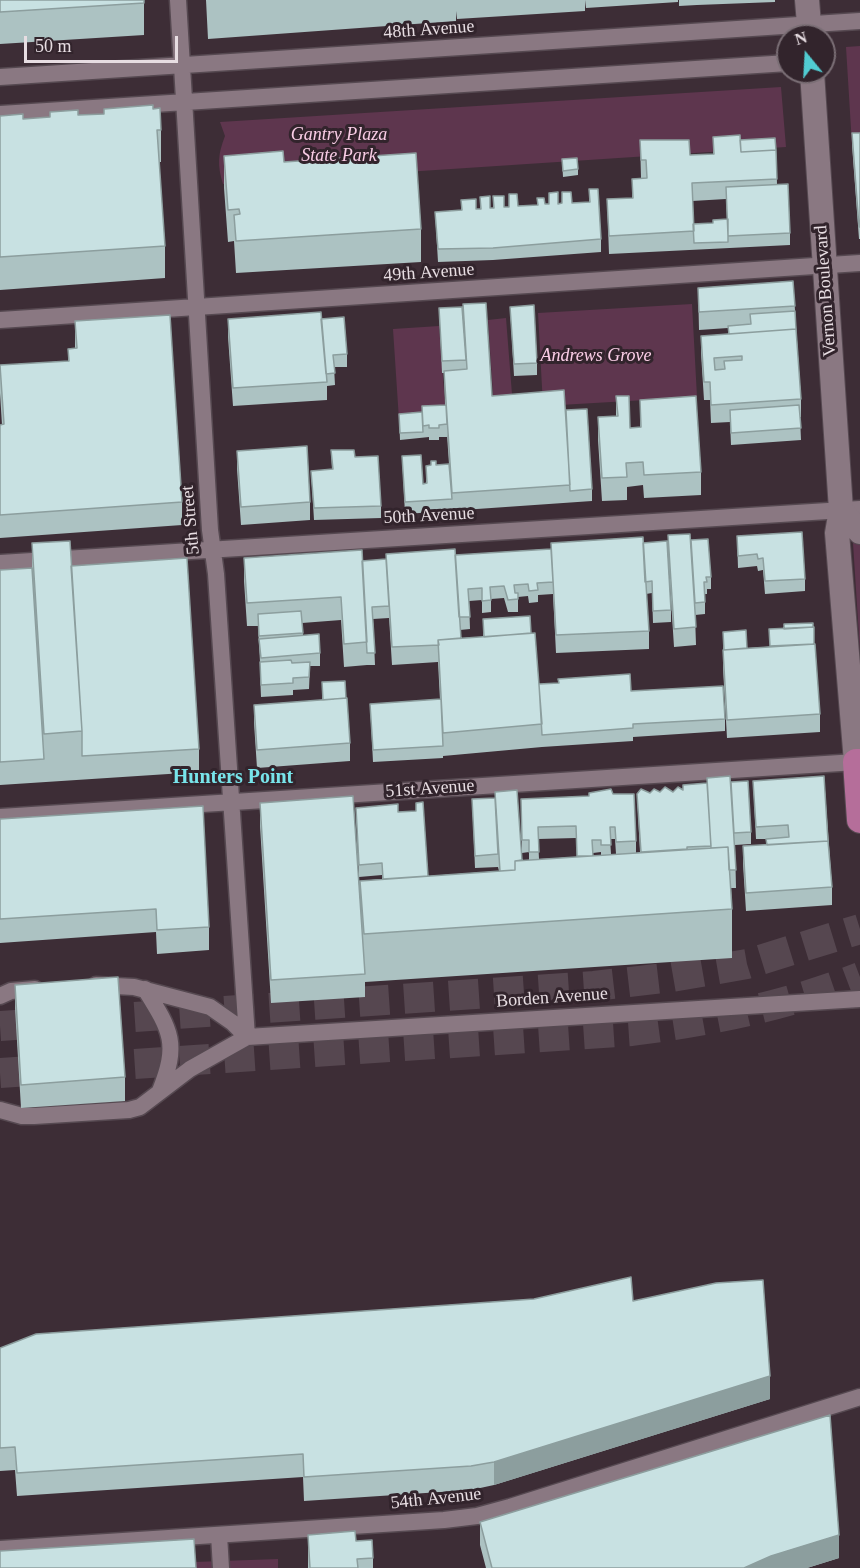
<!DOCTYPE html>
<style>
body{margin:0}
#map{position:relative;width:860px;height:1568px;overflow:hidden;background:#3d2d36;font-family:Georgia,serif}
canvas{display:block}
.north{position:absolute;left:776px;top:24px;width:60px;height:60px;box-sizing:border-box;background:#32242c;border:2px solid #7a6e75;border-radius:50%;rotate:342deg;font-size:16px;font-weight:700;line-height:24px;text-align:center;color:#e7dde2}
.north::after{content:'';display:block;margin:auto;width:21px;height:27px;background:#51ccd2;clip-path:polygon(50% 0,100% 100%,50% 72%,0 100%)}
.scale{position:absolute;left:24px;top:36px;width:154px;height:27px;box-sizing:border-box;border:3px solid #e7dde2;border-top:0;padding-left:8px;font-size:18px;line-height:21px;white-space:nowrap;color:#e7dde2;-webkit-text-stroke:4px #32242c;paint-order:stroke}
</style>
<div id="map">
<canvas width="860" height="1568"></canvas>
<div class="north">N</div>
<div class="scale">50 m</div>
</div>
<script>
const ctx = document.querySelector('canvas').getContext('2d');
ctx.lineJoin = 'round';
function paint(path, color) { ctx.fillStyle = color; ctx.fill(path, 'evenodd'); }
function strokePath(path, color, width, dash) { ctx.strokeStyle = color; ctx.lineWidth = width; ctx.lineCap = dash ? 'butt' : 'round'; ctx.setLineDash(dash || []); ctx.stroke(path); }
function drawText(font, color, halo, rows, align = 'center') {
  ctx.font = font + ' Georgia,serif'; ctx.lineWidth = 6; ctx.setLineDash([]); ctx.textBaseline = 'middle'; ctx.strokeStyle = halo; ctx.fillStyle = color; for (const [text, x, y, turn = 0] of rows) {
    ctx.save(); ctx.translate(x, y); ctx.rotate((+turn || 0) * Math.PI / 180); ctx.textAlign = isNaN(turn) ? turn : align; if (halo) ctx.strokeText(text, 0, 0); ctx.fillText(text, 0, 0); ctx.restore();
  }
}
const green = new Path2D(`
 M860,46v99h-8l-6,-98z
 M781,87l5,60 -563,37c-6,-19 -5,-30 2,-48l-5,-14z
 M692,304l5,93 -154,9 -5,-93z
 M506,318l7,89 -19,2 -6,-89z
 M439,326l7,91 -47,3 -6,-91z
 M860,542v109l-7,-108z
 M278,1559v9h-83l-1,-6z`);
const motorwayTunnel = new Path2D(`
 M0,1026l594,-40 78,-9 75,-13 113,-35
 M0,1073l632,-42c80,-10 153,-25 228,-54`);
const minor = new Path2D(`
 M178,0l32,530 6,44 31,463
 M0,77l860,-56
 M0,114l788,-51
 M0,320l860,-57
 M0,563l860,-54
 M0,817l856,-55
 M96,985l38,2 76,20 23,16 14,14
 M145,989c26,42 34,54 15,102
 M0,996l11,-5 24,-2
 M0,1110l22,6h12l95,-6 11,-3 50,-38 57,-32 613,-38
 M219,1535l2,33
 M0,1549l444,-29 33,-4 33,-9 350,-110`);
const secondary = new Path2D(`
 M807,0l3,36
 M812,72l29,438 -4,23 19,229
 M841,510l19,22`);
const primary = new Path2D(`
 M860,762h-4l4,58`);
const wall = new Path2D(`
 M0,0h144v35l-144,9z
 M206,0h379v11l-128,8 -1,-8v10l-248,18z
 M585,0h93v2l-92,6z
 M679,0h96v2l-78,3v-1v1l-18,1z
 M153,109l8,21v32h-2l6,84v32l-165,12v-174l23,3 81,-5z
 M852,133h8v106h-1l-7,-94z
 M713,137l27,3 36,10 1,34 13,49v12l-181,9 -2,-55 25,-1v-19l14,-1h-5l-1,-38 50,15 23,-1zM726,199l1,20 -14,4 -20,1 -1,-23z
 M224,156l60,6 137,67v33l-185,11 -2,-32 -6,1 -4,-54z
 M562,159l16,10v6l-15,2z
 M589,189l12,50v13l-108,8 -55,2 -3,-50 26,-2v-10l15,9h4v-12l10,11h3v-12l11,11h5v-13l9,12 19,-1v-7l8,6h4v-11l9,11h4v-12l10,11 17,-1z
 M793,281l8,118v18h-1l1,23 -70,5 -1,-23 -19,1 -1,-23h-6l-3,-47v-17l27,-2v-6l-29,2 -1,-42z
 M510,307l27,56v12l-23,1z
 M439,308l53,88 74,14 26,79v12l-187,13 -3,-58 21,28h3v-18l23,-2 -2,-29v2h-8v3h-10v-3l-29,3 -1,-26 23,-2 23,-7 -1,-32h-2z
 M228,319h93l26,35v13h-13l1,18 -8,1v14l-94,6 -5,-69z
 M75,321l107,181v23l-182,13v-113h2l-2,-32v-28l68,-4v-12l7,-1z
 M616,396l14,32 10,-1v-27l61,72v23l-57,3 -1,-13 -16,2v13l-25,1 -4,-61v-23l18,-1z
 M331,450l24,7 26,49v12l-67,2 -3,-49 21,-1z
 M237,451l73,51v18l-69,5 -4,-56z
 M668,535l43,42v12h-4v5h-2v20l-10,1 1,30 -22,2 -6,-94z
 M737,536l68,43v12l-40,3 -2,-24 -5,1 -1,-5 -19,2z
 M32,543l39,23 128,183v23l-199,13v-215l32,-2z
 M643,543l28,67v12l-18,1 -1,-30 -6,1 3,37v18l-93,4 -3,-59 -15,1v7l-9,1 -1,-7 -10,1v15h-10l-4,-14 -13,1v13l-9,1v-13l-13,1 1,28 -10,1 1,8 22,-1v-18l48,14 8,51 92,7 94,28v12l-92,6v4l-91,6 -99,9v2l-70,4 -3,-58 70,-4 -2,-38 -46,3 -3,-48v1l-16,1 2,46h-8l-23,2 -3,-47 -39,3 1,12 17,18v13h-10l-1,23 -16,1v5l-32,2 -1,-23v-12l-2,-36h-11l-3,-45v-23l118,3z
 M723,632l24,16 67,-4 6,70v18l-93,6 -4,-70z
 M322,682l28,61v18l-93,7 -3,-45v-18l68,-5z
 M824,776l8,111v18l-86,6 -3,-47v-18l23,-1v-6h-10l-3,-58z
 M731,785l20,47v12l-16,1 1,43h-5l1,21v49l-367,24v15l-94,6 -11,-177v-23l100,106v-28l22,-2v-4l-23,2 -3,-69 42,4 30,64 71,-5 -1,-4 -23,1 -3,-69 50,61h7v-8l-7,1 -1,-54 68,-3 47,45v12l4,-1 -3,-58 36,-2 10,-2zM576,838l1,19 -38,2 -1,-20zM610,839h5l1,15h-5zM601,852v3l-8,1v-3z
 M0,819l209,108v23l-52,4 -1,-22 -156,11z
 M15,985l110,92v24l-104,7 -6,-100z
 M633,1301l137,98 -276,86 -23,5 -167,11 -1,-24 -286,19 -2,-26 -15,1v-123z
 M480,1522l359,36 -32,10h-321l-6,-23z
 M308,1535l48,6 17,17v10h-65z`);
const shadedWall = new Path2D(`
 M770,1376v23l-276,86v-23z
 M839,1535v23l-32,10h-63l27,-12z`);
const building = new Path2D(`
 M0,0h144v3l-144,9z
 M153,105v4l7,-1 1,22h-4l8,116 -165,11v-141l23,-2v5l27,-2v-5l28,-2v5l26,-1v-5z
 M852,133h8v94h-1z
 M740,135l1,17 35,-2 1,29 -85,4 2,48 -85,5 -2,-37 26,-1 -1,-19 15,-1 -1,-18h-5l-1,-20h49l1,15 24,-1 -1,-17z
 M775,138l1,12 -35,2 -1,-12z
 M283,151l1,11 132,-9 5,76 -185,12 -2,-26 6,-1 -1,-5 -11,1 -4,-54z
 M577,158l1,11 -15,2 -1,-12z
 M788,184l2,49 -62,3 -2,-49z
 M589,189h9l3,50 -108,9 -55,1 -3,-37 27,-2 -1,-10 15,-1v10h5l-1,-12 10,-1v12h4l-1,-12h11v11h5v-13h8l1,12 20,-1 -1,-7h7l1,6h4v-11l9,-1v12l4,-1v-11h9l1,11 18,-1z
 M728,219v23l-34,1 -1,-19 20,-1v-3z
 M793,281l2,25 -96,6 -1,-24z
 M486,303l6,93 72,-6 6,95 -118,8 -8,-122 23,-2 -4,-65z
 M534,305l3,58 -23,1 -4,-57z
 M462,307l4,53 -24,1 -3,-53z
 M795,311l1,18 -67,5 -1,-8 23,-2 -1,-10z
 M321,312l6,70 -94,6 -5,-69z
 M170,315l12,187 -182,13v-90l4,-1 -4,-59 69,-4 -1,-12 9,-1 -2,-27z
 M344,317l3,37 -14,1 2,18 -9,1 -5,-55z
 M796,329l5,70 -90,6 -1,-23h-6l-3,-46zM742,356v4l-18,1 1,8 -10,1 -1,-12z
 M616,396h13l1,32 11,-1 -1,-27 56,-4 5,76 -57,3 -1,-13 -17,1 1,14 -25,1 -4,-61 20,-1z
 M446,405l1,19 -8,1v3h-10v-3l-6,1 -1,-20z
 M799,405l2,23 -70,5 -1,-23z
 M587,409l5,80 -22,2 -4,-81z
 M422,412l1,20 -23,1 -1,-19z
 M307,446l3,56 -69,5 -4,-56z
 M331,450h23l1,7 23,-1 3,50 -67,2 -3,-37 22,-2z
 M421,455l2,29 4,-1 -1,-17 5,-1v-4h5v4l13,-1 3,35 -47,3 -3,-46z
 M802,532l3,47 -40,2 -2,-23 -5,1 -1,-5 -19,2 -1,-20z
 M690,534l6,93 -22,2 -6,-94z
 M643,537l6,94 -93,4 -5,-92z
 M708,539l3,38h-5l1,5h-3l1,20 -10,1 -4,-63z
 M70,541l12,190 -38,3 -12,-191z
 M667,541l4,69 -18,1 -1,-30 -7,1 -2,-39z
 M455,549l6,89 -23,2 1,5 -47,2 -6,-93z
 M551,549l2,33 -16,1 1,7 -9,1 -1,-7 -14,1 1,8h3v6l-10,1 -4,-14 -14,1 1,13 -9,1v-13l-14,1 2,28h-11l-4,-62z
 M362,550l5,92 -23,2 -3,-47 -94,6 -3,-45z
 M187,558l12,191 -117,7v-25l-11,-165z
 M386,559l3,47 -17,1 3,46h-8l-5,-92z
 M32,568l12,191 -44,3v-192z
 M301,611l2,22 -44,3 -1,-22z
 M530,616l1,17 -47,4 -1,-18z
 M813,623v4l-29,2v-5z
 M814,627v17l-44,2 -1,-17z
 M746,630l1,18 -23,2 -1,-18z
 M535,633l7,91 -99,9 -5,-93z
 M319,634l1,19 -59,5 -2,-19z
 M815,644l5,70 -93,6 -4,-70z
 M291,660l1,3 18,-1 -1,15 -16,1v5l-32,2 -1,-23z
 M630,674l1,17 92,-5 2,33 -92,5v4l-91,7 -3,-51 20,-1 -1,-4z
 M345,681l1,17 -23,2 -1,-18z
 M347,698l3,45 -93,7 -3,-45z
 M441,699l2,47 -70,4 -3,-46z
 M730,776l6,94h-7l-1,-23 -17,1 -4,-70z
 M824,776l4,65 -61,4 -1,-6 23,-2 -1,-12 -32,2 -3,-46z
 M748,781l3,51 -17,1 -3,-51z
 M707,783l4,63 -24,1v2l-46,3 -4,-58 4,-5 9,4 4,-4 6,3 5,-5 8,5 5,-5 5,3v-5z
 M611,789l2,5h21l2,47 -20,1 -1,-15h-5l1,18h-10v-5h-9l1,16h-16l-1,-30 -38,1 1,25h-10v-12h-7l-1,-41 68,-3v-3z
 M517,790l5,70 -7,1v9l-15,1 -5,-79z
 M353,796l12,178 -94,6 -11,-177z
 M495,798l3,56 -23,2 -3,-57z
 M423,802l5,74 -45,3 -1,-16 -23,2 -3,-57 42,-4v8l18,-1v-8z
 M203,806l6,121 -52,3 -1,-21 -156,10v-100z
 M828,841l4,46 -86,6 -3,-47z
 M728,847l4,62 -368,25 -4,-53 155,-11v-9z
 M118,977l7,100 -104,8 -6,-100z
 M631,1277l2,24 83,-18 47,-3 7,96 -276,86 -23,4 -167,11 -1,-23 -286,19 -2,-26 -15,1v-100l36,-14 498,-35z
 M830,1415l9,120 -68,21 -27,12h-252l-12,-46z
 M355,1531l1,10 16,-1 1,18 -16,1 1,9h-48l-2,-33z
 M194,1539l2,29h-196v-17z`);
const streetNames = [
 ["48th Avenue",429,30,-4],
 ["49th Avenue",429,273,-4],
 ["Vernon Boulevard",826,291,-94],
 ["50th Avenue",429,516,-3],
 ["5th Street",191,520,-95],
 ["51st Avenue",430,789,-4],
 ["Borden Avenue",552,998,-4],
 ["54th Avenue",436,1499,-6]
];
const parkNames = [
 ["Gantry Plaza",339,135],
 ["State Park",339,156],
 ["Andrews Grove",596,356]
];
const neighbourhoodNames = [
 ["Hunters Point",233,778]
];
paint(green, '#5e364e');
strokePath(motorwayTunnel, '#564750', 30, [30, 15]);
strokePath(minor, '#564951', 19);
strokePath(secondary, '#564951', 26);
strokePath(primary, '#564951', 28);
strokePath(minor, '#8a7882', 16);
strokePath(secondary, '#8a7882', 24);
strokePath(primary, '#b56e9a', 26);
paint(wall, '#acc2c2');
paint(shadedWall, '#8c9e9e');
paint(building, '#c8e1e2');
strokePath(building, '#8c9e9e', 1.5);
drawText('18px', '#e7dde2', '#32242c', streetNames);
drawText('italic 18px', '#facde6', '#32242c', parkNames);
drawText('bold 20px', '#78e4ea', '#32242c', neighbourhoodNames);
</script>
